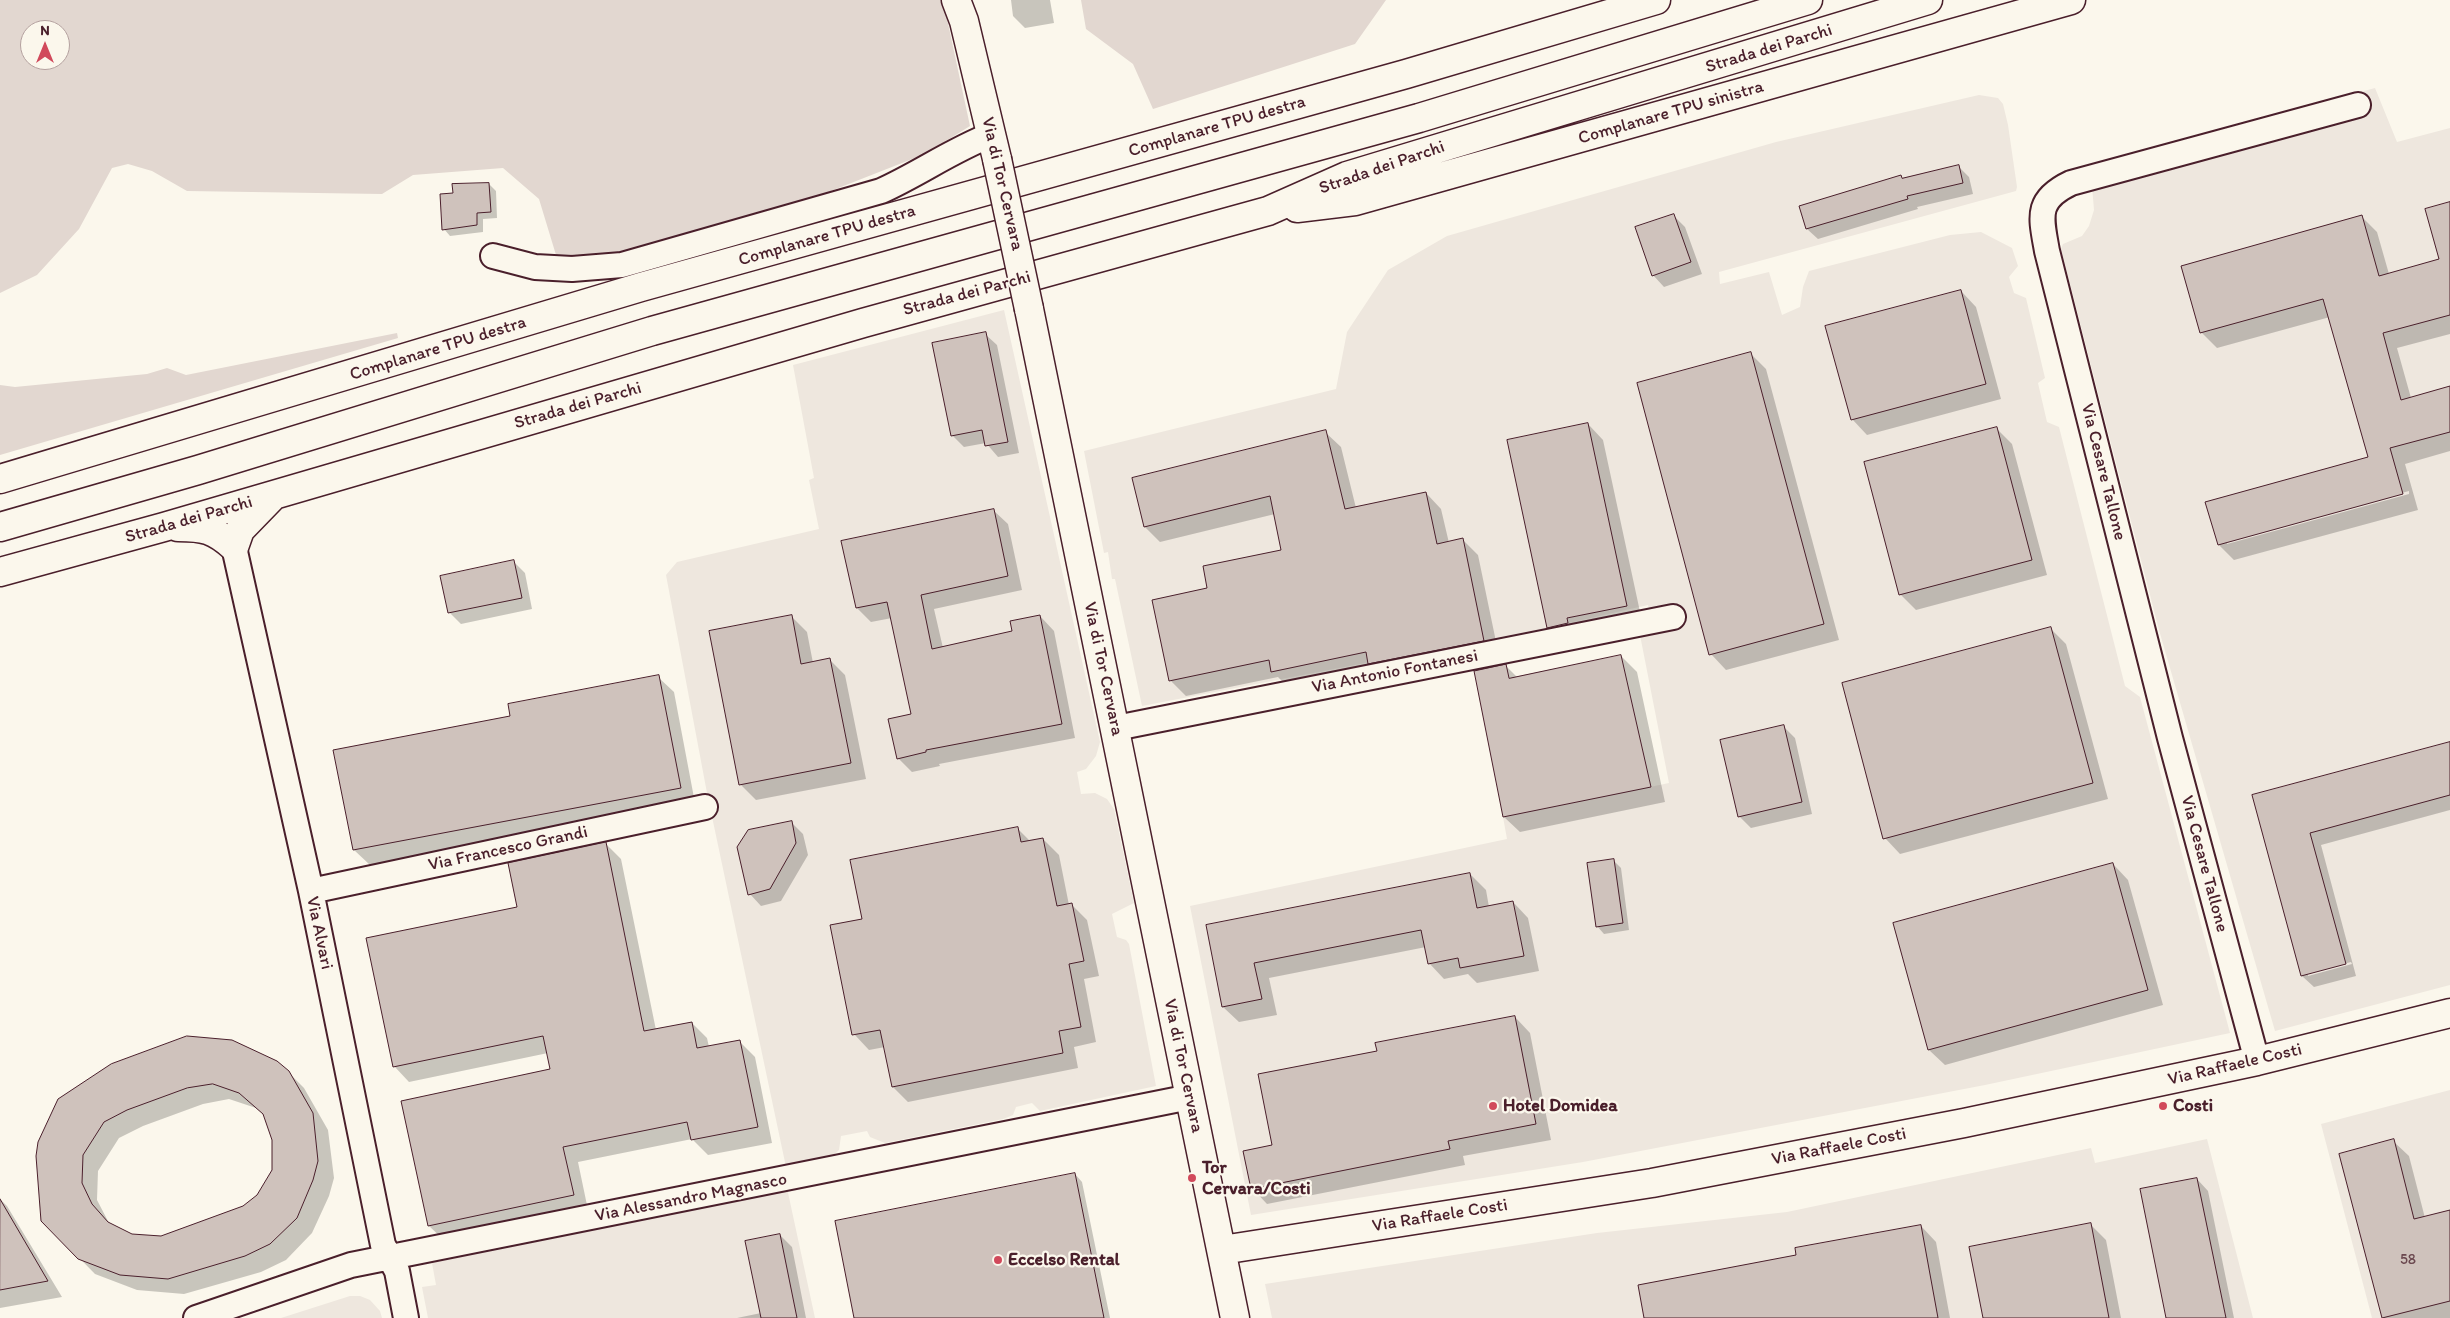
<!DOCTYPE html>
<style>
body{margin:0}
#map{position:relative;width:2450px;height:1318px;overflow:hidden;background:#fbf7ec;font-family:Itim,sans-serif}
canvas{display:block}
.north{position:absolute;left:20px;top:20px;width:50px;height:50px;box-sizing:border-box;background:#fbf7ec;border:1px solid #b4a19f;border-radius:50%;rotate:0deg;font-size:14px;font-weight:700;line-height:20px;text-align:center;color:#4a1f2b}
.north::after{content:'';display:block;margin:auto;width:18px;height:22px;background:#d1495b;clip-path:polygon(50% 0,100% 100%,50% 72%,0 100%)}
</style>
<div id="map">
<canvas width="2450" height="1318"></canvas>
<div class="north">N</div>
</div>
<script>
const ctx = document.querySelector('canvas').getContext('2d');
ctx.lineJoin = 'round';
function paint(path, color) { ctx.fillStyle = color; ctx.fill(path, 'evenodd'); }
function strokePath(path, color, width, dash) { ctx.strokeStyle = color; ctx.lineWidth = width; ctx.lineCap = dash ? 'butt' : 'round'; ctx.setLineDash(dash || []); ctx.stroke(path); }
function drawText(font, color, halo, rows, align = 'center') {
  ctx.font = font + ' Itim,sans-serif'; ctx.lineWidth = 4.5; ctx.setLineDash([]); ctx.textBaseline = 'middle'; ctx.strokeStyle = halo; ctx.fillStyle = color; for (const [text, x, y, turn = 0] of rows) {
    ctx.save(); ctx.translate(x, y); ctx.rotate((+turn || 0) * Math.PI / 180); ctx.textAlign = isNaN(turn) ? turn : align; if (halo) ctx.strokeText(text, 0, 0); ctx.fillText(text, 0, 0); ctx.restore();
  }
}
const built = new Path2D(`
 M2375,88l22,54 53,-14v857l-175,46 -116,-401 -98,-381 2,-5 19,-8 7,-10 5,-16 -2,-24 12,-24z
 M1979,95l19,3 5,6 5,21 9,62 -1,4 -297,81 1,12 49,-12 13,43 18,-8 3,-20 6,-16 141,-36 31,-3 31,16 6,18 -9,11 5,16 12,5 19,80 -7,5 9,39 12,5 66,259 15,11 90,336 -245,52 -402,77 -332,53 -61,-309 317,-67 -4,-22 166,-34 -29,-148 12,-14 -4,-16 -101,23 -405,78 -27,-127h-3l-4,-27 -4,1 -20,-102 252,-62 11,-57 41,-62 59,-34 329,-94z
 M1004,310l96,432 -4,14 -10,13 -9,3 4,22 14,-1 12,6 7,10 20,94 -22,11 5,23 9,3 3,4 27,142 -116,25 -8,-8 -16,4 -3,8 -10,4 -118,24 -15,-6 -3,-6 -26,5 -2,14 -9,8 -44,9 -79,-374 -41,-218 11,-13 142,-33 -10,-49 5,-2 -21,-113z
 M2450,1090v228h-78l-51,-194z
 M2207,1139l46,179h-981l-7,-34 332,-51 190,-21 304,-64 4,15z
 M787,1188l28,130h-387l-6,-31 14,-2 -4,-22z
 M350,1296h10l10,4 10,11 2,7h-101z`);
const green = new Path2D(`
 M0,0h943l27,126 -45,28 -135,53 -175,49 -59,-1 -17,-56 -36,-31 -90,7 -31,19 -195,-3 -35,-20 -24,-7 -16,4 -33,61 -42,46 -37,18zM30,30h30v30h-30z
 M1081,0h305l-31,44 -202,65 -20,-45 -47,-35z
 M397,333l1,5 -398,117v-70l15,2 132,-13 20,-6 19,7z`);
const shadow = new Path2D(`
 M1011,0h39l4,23 -29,5 -12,-12z
 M1958,166l11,11 4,17 -56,13 1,2 -100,30 -11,-10 -7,-22z
 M489,184l7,7 1,27 -14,1v13l-33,4 -6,-7 10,-34z
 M2450,204v130l-53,14 14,50 39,-10v63l-45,13 13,46 -184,50 -15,-15 150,-87 -39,-141 -113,31 -16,-16 161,-115 15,15 12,42 52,-14zM2409,491v3l-182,50v-2z
 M1673,215l12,12 17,47 -38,13 -11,-12z
 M1961,291l15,16 25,92 -134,36 -15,-16z
 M985,334l12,11 22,108 -21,4 -12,-14 -22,4 -12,-12z
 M1751,354l15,15 73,271 -113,30 -15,-16z
 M1588,424l15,16 39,181 -78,22 -16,-16z
 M1996,428l16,16 35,131 -131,35 -16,-16z
 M1325,432l16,15 15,61 70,-15 15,16 8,34 14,-3 15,15 21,101 -211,31 -10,-10 -92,19 -15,-15 38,-92 74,-38 -8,-37 -115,28 -15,-15 -12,-48z
 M993,510l15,14 14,66 -88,19 9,39 71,-16 26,-16 14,15 21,107 -136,26 1,2 -28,6 -14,-14 15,-43 -21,-97 -21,4 -14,-14z
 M513,561l12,12 7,36 -71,15 -12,-12z
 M791,616l16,16 6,31 17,-3 15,15 21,104 -110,21 -16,-16z
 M2051,629l15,15 42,155 -208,55 -15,-16z
 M1621,656l16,16 28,130 -145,30 -16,-15 2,-151 12,12z
 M658,677l16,15 21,111 -325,62 -16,-15 157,-133z
 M1783,726l12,12 17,76 -61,14 -12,-12z
 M2450,743v67l-129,35 35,131 -42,11 -12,-11 -49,-180zM2351,962l1,2 -44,12v-3z
 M792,823l11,11 5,21 -27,46 -20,5 -11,-12z
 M1017,828l14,14 12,-3 16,16 10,50h3l15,15 12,56 -15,3 12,63 -22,5 4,21 -170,34 -15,-15 -8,-40 -16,3 -15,-16 10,-114z
 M606,844l15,15 35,171 36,-7 15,15 2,9 30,-6 16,16 17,86 -64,12 -16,-16 -114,23 10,48 -143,31 -16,-15 -26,-124 148,-32 -3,-17 -139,29 -15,-16 124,-158z
 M1613,860l8,8 8,62 -25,4 -7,-8z
 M2113,864l15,16 35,125 -218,60 -16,-15z
 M1470,874l16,16 3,17 24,-5 15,16 11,53 -62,12 -9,-9 -24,5 -15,-16 -3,-16 -157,31 8,37 -38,7 -16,-15 -16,-81z
 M1515,1017l15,16 21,107 -88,16 2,9 -198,39 -15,-16 21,-42 105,-94z
 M288,1072l16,16 24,42 6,48 -5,18 -17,37 -26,27 -25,12 -77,22 -47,-4 -42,-16 -52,-53 16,-121zM229,1099l27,9 9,8 9,24 -1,30 -15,26 -15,11 -82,30 -29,-2 -22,-10 -13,-25 1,-29 21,-33 24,-12 60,-22z
 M2393,1141l16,15 16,62 25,-7v107h-67l-42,-164z
 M1075,1174l7,8 28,136h-254z
 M2197,1179l11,12 26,127h-66z
 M0,1199l7,7 55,91 -62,11z
 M2091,1225l15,15 15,78h-137z
 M1921,1226l15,16 14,76h-305l153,-62z
 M780,1235l12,12 14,71h-69l24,-5z`);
const building = new Path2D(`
 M1959,165l4,18 -56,13 1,3 -102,30 -7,-23 102,-31 1,3z
 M489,183l2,29 -14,1v12l-35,5 -2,-36 13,-1 -1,-9z
 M2450,202v113l-67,18 18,67 49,-14v46l-60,16 13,46 -185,51 -13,-43 163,-45 -45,-158 -123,34 -19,-67 181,-51 17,61 60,-17 -14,-50z
 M1674,214l17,48 -39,14 -17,-49z
 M1961,290l25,94 -135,36 -26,-94z
 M986,332l22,110 -23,4 -3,-16 -31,6 -19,-93z
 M1751,352l73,272 -115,31 -72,-272z
 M1588,423l39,183 -60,12 1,5 -21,5 -40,-188z
 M1997,427l35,133 -133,35 -35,-133z
 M1326,430l19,79 81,-17 11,52 26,-6 21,103 -116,23 -2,-12 -95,20 -2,-12 -100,21 -17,-81 55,-12 -4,-22 78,-16 -11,-54 -126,31 -12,-49z
 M994,509l14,67 -87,19 11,54 80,-18 -2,-10 30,-6 22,109 -136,26v2l-29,7 -9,-40 23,-5 -24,-112 -31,6 -15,-67z
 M514,560l8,38 -74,15 -8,-37z
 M792,615l9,49 29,-6 21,105 -112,22 -30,-154z
 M2051,627l42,156 -210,56 -41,-156z
 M1621,655l30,132 -148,30 -29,-146 32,-7 3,14z
 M659,675l22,113 -328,62 -20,-100 177,-34 -2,-12z
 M1784,725l18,77 -64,15 -18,-77z
 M2450,742v53l-140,38 36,131 -45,12 -49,-181z
 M792,821l4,22 -26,46 -22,6 -11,-48 11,-17z
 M1018,827l3,15 22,-4 14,68 15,-3 12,58 -15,3 12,63 -22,4 4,22 -171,34 -12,-57 -28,5 -22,-110 32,-6 -12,-59z
 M606,842l38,189 48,-9 5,26 43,-8 18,87 -67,13 -4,-18 -124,25 11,48 -146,31 -27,-125 149,-32 -7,-33 -150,31 -27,-129 151,-31 -9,-44z
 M1614,859l9,64 -27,4 -9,-64z
 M2113,863l35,127 -220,60 -35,-127z
 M1470,873l7,35 36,-7 11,55 -64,12 -2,-10 -30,6 -7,-34 -167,33 8,36 -40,8 -16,-82z
 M1515,1016l21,108 -88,17 2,8 -199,40 -8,-38 29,-6 -14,-71 119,-23 -2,-8z
 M187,1036l45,4 45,21 12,10 24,42 5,48 -5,19 -16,38 -27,26 -25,12 -77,23 -48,-4 -42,-16 -37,-38 -5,-65 2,-14 20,-43 53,-35zM213,1084l26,9 24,21 9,26v30l-15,25 -14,11 -82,30 -29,-2 -24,-12 -16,-18 -10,-21 1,-28 21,-33 23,-12 60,-22z
 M2394,1139l20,80 36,-9v91l-68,17 -43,-164z
 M1075,1173l29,145h-250l-19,-97z
 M2197,1178l29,140h-60l-26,-129z
 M0,1199l48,82 -48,9z
 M2091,1223l18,95h-126l-14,-71z
 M1921,1225l17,93h-294l-6,-33 158,-30 -1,-7z
 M780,1234l17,84h-36l-16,-77z`);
const minor = new Path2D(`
 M493,256l42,11 37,2 50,-4 259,-74c38,-17 71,-41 110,-56
 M234,547l77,344 72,354 14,26 9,47
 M1116,728l557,-111
 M311,891l394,-84
 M2257,1061l-87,-323 -123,-487c-6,-34 -12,-51 24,-68l287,-78
 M196,1318l155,-53 839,-168`);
const tertiary = new Path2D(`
 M956,0l8,21 33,138
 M1029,309l206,1009
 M1222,1250l430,-67 312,-60 293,-62 193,-48`);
const motorway = new Path2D(`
 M1297,208l58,-7 716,-201
 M0,479l641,-192 765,-213 250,-74
 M0,527l198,-57 454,-139 767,-213 389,-118
 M178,527c26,0 36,2 56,20l6,-17 33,-34
 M0,572l164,-45 699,-204 405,-112 79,-35 581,-176`);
const tertiaryBridge = new Path2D(`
 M997,159l32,150`);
const markers = [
 [1493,1106,5,"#d1495b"],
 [2163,1106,5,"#d1495b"],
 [1192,1178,5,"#d1495b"],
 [998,1260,5,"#d1495b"]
];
const numberNames = [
 ["58",2408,1260]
];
const streetNames = [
 ["Strada dei Parchi",1769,49,-17],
 ["Complanare TPU sinistra",1671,113,-16],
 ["Complanare TPU destra",1217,127,-16],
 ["Strada dei Parchi",1382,168,-19],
 ["Via di Tor Cervara",1002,184,77],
 ["Complanare TPU destra",827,236,-16],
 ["Strada dei Parchi",967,294,-15],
 ["Complanare TPU destra",438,349,-17],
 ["Strada dei Parchi",578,406,-16],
 ["Via Cesare Tallone",2103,472,76],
 ["Strada dei Parchi",189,520,-16],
 ["Via di Tor Cervara",1103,669,78],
 ["Via Antonio Fontanesi",1395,672,-11],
 ["Via Francesco Grandi",508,849,-12],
 ["Via Cesare Tallone",2204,864,75],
 ["Via Alvari",319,933,78],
 ["Via Raffaele Costi",2235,1065,-13],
 ["Via di Tor Cervara",1183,1066,78],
 ["Via Raffaele Costi",1839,1147,-11],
 ["Via Alessandro Magnasco",691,1198,-11],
 ["Via Raffaele Costi",1440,1216,-9]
];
const poiNames = [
 ["Hotel Domidea",1503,1106],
 ["Costi",2173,1106],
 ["Tor",1202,1168],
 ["Cervara/Costi",1202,1189],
 ["Eccelso Rental",1008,1260]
];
paint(built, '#eee7de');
paint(green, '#e2d7d0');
paint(shadow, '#0003');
paint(building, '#cfc2bc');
strokePath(building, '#4a1f2b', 1);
strokePath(minor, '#4a1f2b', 28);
strokePath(tertiary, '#4a1f2b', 31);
strokePath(motorway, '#4a1f2b', 31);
strokePath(minor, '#fbf7ec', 24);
strokePath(tertiary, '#fbf7ec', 28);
strokePath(motorway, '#fbf7ec', 28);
strokePath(tertiaryBridge, '#4a1f2b', 31, []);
strokePath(tertiaryBridge, '#fbf7ec', 28);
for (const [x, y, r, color] of markers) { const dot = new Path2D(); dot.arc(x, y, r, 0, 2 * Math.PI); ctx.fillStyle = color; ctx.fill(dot); strokePath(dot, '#fbf7ec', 2); }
drawText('15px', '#6b484f', null, numberNames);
drawText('18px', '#4a1f2b', '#fbf7ec', streetNames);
drawText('bold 18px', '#4a1f2b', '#fbf7ec', poiNames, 'left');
</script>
